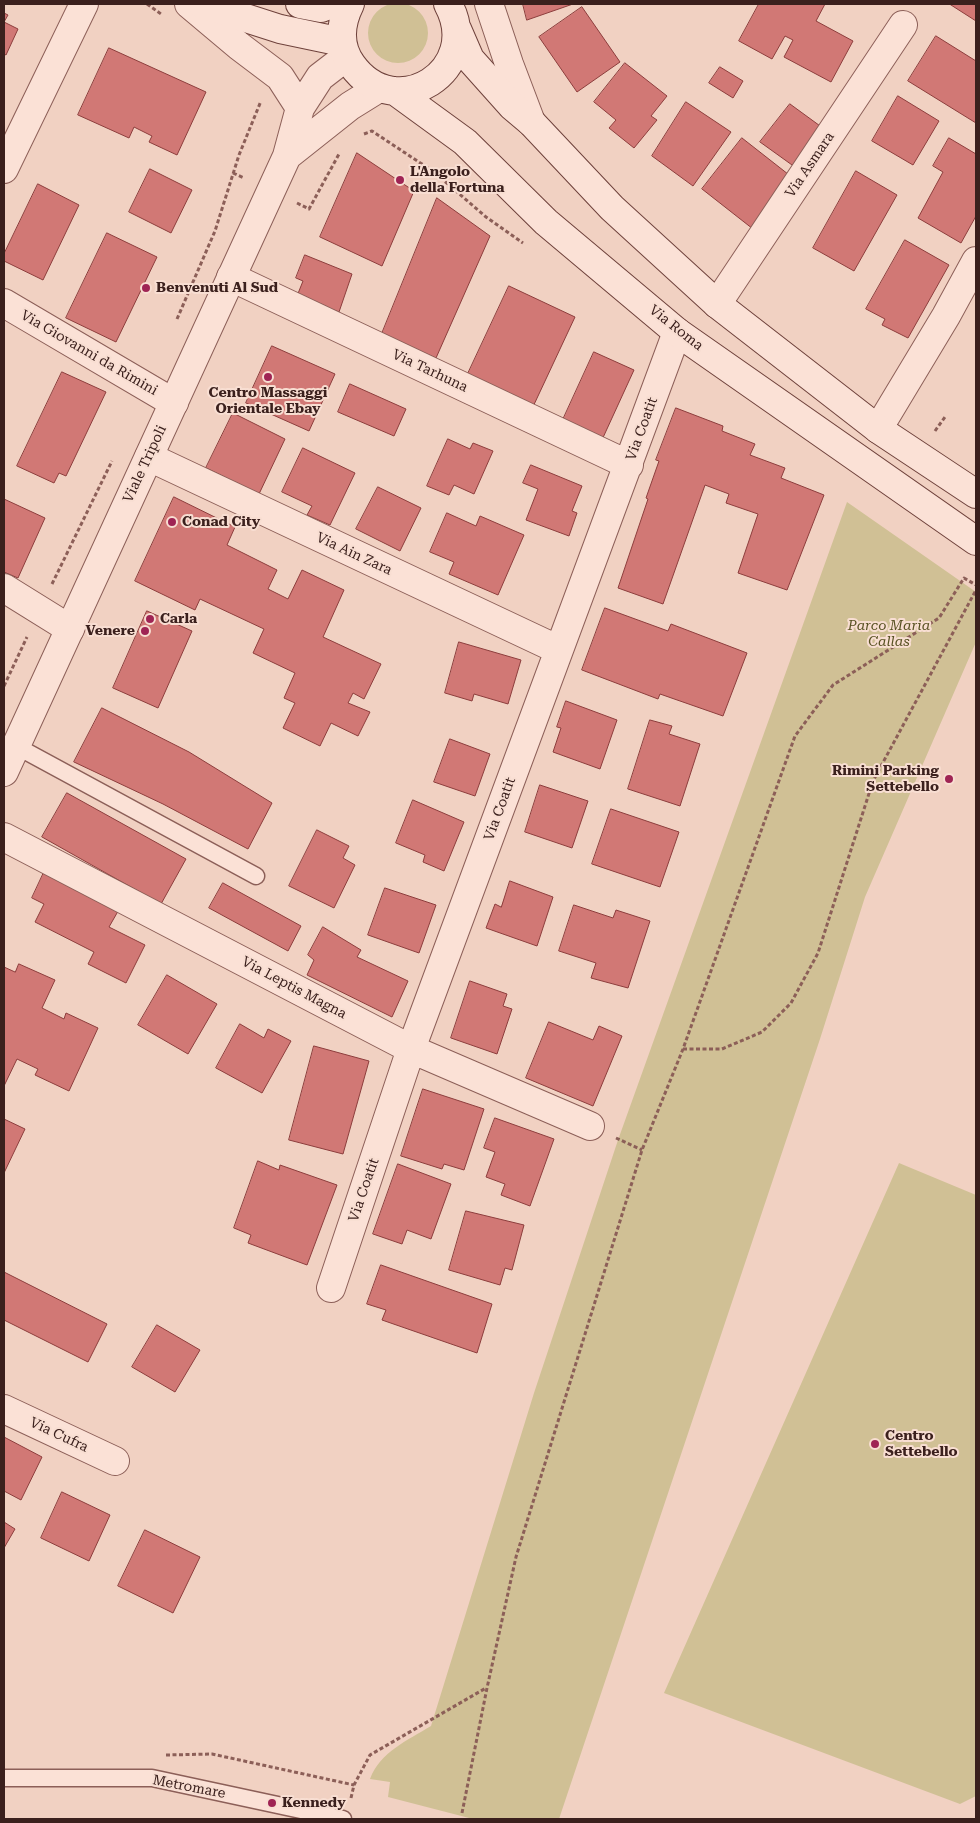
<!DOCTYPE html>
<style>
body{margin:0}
#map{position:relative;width:980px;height:1823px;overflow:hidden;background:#f1d1c2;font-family:"Roboto Serif",serif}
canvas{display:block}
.frame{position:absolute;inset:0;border:5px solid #3b201d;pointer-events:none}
</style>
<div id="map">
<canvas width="980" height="1823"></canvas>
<div class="frame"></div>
</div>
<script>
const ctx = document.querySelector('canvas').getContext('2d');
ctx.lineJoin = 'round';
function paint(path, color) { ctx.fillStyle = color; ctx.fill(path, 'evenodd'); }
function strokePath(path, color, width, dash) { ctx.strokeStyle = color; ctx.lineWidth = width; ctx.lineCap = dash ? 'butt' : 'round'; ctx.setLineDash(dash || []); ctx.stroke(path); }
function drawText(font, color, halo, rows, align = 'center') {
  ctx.font = font + ' "Roboto Serif",serif'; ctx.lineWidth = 4; ctx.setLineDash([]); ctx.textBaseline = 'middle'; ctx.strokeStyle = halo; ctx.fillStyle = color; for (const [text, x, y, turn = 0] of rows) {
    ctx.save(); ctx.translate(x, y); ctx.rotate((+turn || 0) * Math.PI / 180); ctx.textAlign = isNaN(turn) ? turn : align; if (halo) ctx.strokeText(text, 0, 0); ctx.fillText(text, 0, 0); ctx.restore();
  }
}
const green = new Path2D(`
 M368 33a30 30 0 1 1 60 0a30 30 0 1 1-60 0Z
 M847,502l129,90v50l-111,255 -45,142 -261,780h-86l-85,-22 2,-15 -20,-3c10,-27 38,-39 61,-53l103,-333 84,-253z
 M899,1163l77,32v601l-16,8 -296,-111z`);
const building = new Path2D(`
 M523,4h50l-46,16z
 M759,4h66l-9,17 37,20 -22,41 -47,-25 9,-17 -8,-4 -13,23 -33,-18z
 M952,4h24v17l-25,-16z
 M582,7l38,55 -43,30 -38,-55z
 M4,13l4,2 -4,7 14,7 -12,26 -2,-1z
 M936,36l40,25v62l-68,-42z
 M109,48l97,44 -29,63 -28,-13 3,-6 -18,-9 -5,11 -51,-23z
 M625,63l42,33 -16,20 6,4 -23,28 -25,-20 7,-8 -22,-18z
 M720,67l23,14 -10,17 -24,-15z
 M898,96l41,25 -26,44 -41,-24z
 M686,102l45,30 -38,54 -41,-30z
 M790,104l37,27 -28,39 -39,-28z
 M742,138l51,40 -40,51 -51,-40z
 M949,138l27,16v62l-15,27 -43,-25 25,-46 -10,-6z
 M357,153l57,38 -32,75 -62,-29z
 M150,169l42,21 -21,43 -42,-21z
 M856,171l41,24 -43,76 -41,-23z
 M38,184l41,21 -36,75 -39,-19v-7z
 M437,198l53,38 -54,122 -55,-22z
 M107,233l50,24 -41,85 -50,-24z
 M905,240l44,25 -41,73 -26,-13 3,-6 -19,-10z
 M305,255l47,19 -13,38 -42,-16 6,-15 -7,-3z
 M509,286l66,31 -44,94 -66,-31z
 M272,346l63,28 -26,57 -63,-28z
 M594,352l40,18 -33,72 -40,-18z
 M62,372l44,20 -40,84 -7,-3 -5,10 -37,-17z
 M350,384l56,25 -12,27 -56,-24z
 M676,408l47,18 -1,5 33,13 -5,11 35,13 -4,10 43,17 -37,95 -49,-17 20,-59 -32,-11 3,-9 -24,-9 -42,119 -45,-16 30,-89 -2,-1 13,-37 -3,-1z
 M233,413l52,26 -26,55 -53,-26z
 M448,439l22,10 3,-6 20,8 -19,43 -20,-9 -5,10 -22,-9z
 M303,448l52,25 -25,52 -23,-10 5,-9 -30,-14z
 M531,465l51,21 -10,25 5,2 -8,23 -43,-16 12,-31 -15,-6z
 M378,487l43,21 -21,43 -44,-22z
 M174,497l61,30 -8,18 50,25 -9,19 20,10 14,-29 42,20 -21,47 58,27 -17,35 -11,-6 -5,10 22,9 -12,24 -27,-13 -11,23 -37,-18 12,-25 -11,-5 11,-25 -42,-20 11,-24 -64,-30 -5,11 -60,-29z
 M4,499l41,19 -27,60 -14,-6z
 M447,513l29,13 4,-10 44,19 -26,60 -49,-21 5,-12 -24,-10z
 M605,608l63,23 3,-7 76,29 -24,63 -63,-22 -2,5 -76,-29z
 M147,611l45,20 -34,77 -45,-20z
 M459,642l62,18 -13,44 -34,-10 -2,7 -27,-8z
 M566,701l51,19 -17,49 -47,-17 8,-24 -4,-1z
 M102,708l87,44 83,51 -24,46 -85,-45 -89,-42z
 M650,720l22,6 -3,8 31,10 -20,62 -52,-17z
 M450,739l40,15 -15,42 -41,-14z
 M540,785l48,16 -16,47 -47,-16z
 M67,793l119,66 -25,45 -119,-67z
 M413,800l51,22 -20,49 -21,-9 2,-7 -29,-12z
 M611,809l68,23 -19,55 -68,-23z
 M317,830l32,16 -6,12 12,7 -21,43 -45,-22z
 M46,868l75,38 -12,21 36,18 -19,38 -38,-19 6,-12 -59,-30 9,-18 -12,-6z
 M510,881l43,16 -16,49 -51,-18 9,-24 6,3z
 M223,883l78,43 -13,25 -79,-43z
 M385,888l51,17 -17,48 -51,-18z
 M574,905l39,13 3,-8 34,11 -22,67 -37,-10 5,-15 -37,-12z
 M323,927l38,23 -4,7 51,24 -16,36 -85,-42 7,-15 -6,-5z
 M19,964l36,16 -13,28 22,11 2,-6 32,15 -29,63 -34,-16 3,-6 -21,-10 -13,27v-119l11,5z
 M167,975l50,29 -29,50 -50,-29z
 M470,981l37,13 -4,12 9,3 -15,45 -46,-16z
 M549,1022l44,18 6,-14 23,10 -29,70 -67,-28z
 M240,1024l24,14 4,-9 23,12 -29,52 -46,-25z
 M314,1046l55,15 -26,93 -54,-14z
 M423,1089l61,20 -20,61 -20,-6 -2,5 -41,-13z
 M495,1118l59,21 -24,67 -29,-11 4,-11 -19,-7 9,-25 -11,-4z
 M4,1119l21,10 -21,44z
 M258,1161l21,9 1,-5 57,20 -30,80 -59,-22 3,-8 -17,-7z
 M398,1164l53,20 -20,55 -24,-9 -5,14 -29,-10z
 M466,1211l58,14 -12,45 -7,-2 -5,17 -51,-15z
 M381,1265l111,39 -15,49 -95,-33 4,-10 -19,-6z
 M4,1272l103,52 -19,38 -84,-42z
 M157,1325l43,25 -25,42 -43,-25z
 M4,1437l38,20 -21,43 -17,-9z
 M62,1492l48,23 -21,46 -48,-23z
 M4,1522l11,7 -11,19z
 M145,1530l55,27 -27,56 -55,-27z`);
const path = new Path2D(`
 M147,4l14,10
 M364,134l8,-3 62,41 52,45 37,26
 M233,173l11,5
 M297,203l12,6 30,-55
 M177,319l38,-88 24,-76 22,-54
 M935,431l10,-14
 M52,584l60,-123
 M4,686l23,-49
 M683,1049h39l40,-17 29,-29 27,-50 55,-172 103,-191
 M616,1138l26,12
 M166,1755l46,-1 142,31
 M351,1798l3,-13 16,-30 116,-67
 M462,1813l25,-125 29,-131 126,-407 41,-101 112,-313 38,-51 106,-67 25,-40 12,7`);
const service = new Path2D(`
 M16,746l240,130
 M4,1778h148l191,41`);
const minor = new Path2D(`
 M4,169l80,-165
 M231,277l398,188
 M4,303l170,100
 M717,304l186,-279
 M878,429l68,-113 30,-55
 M149,457l410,193
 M4,588l66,41
 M4,837l407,212 179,77
 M331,1288l80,-239 266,-717
 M4,1409l111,52`);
const tertiary = new Path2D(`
 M189,4l50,42 41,31 20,31
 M489,4l20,60 22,58
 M287,156l63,-50 29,-18
 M4,772l283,-616 13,-48 20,-31 26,-20`);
const secondary = new Path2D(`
 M202,4l78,25 62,13
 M300,4l21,4 10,-4
 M350,4c-10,20 -12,42 2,61 44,61 132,5 96,-61
 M457,29l13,30 42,47 19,16 81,86 105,96 161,125 98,65
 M395,91l70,51 81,80 131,110 299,209`);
const markers = [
 [400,180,5,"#9f2454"],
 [146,288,5,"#9f2454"],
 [268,377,5,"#9f2454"],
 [172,522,5,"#9f2454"],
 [150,619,5,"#9f2454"],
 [145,631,5,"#9f2454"],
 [949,779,5,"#9f2454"],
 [875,1444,5,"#9f2454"],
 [272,1803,5,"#9f2454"]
];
const streetNames = [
 ["Via Asmara",810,165,-56],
 ["Via Roma",676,328,38],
 ["Via Giovanni da Rimini",89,353,30],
 ["Via Tarhuna",430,371,25],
 ["Via Coatit",642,429,-70],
 ["Viale Tripoli",145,464,-65],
 ["Via Ain Zara",354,554,25],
 ["Via Coatit",500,809,-70],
 ["Via Leptis Magna",294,988,28],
 ["Via Coatit",364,1190,-71],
 ["Via Cufra",59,1435,25],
 ["Metromare",189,1787,11]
];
const poiNames = [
 ["L'Angolo",410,172],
 ["della Fortuna",410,188],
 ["Benvenuti Al Sud",156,288],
 ["Centro Massaggi",268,393,"center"],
 ["Orientale Ebay",268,409,"center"],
 ["Conad City",182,522],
 ["Carla",160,619],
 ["Venere",135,631,"right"],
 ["Rimini Parking",939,771,"right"],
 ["Settebello",939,787,"right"],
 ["Centro",885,1436],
 ["Settebello",885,1452],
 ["Kennedy",282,1803]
];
const parkNames = [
 ["Parco Maria",889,626],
 ["Callas",889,642]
];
paint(green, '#d0c095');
paint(building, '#d17875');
strokePath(building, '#8c3d3c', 1);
strokePath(service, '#8c5f58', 19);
strokePath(minor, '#8c5f58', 30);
strokePath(tertiary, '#8c5f58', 30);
strokePath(secondary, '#6e413b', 30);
strokePath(path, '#8c5f58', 3, [4, 2.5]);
strokePath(service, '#fbe1d6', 16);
strokePath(minor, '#fbe1d6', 28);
strokePath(tertiary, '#fbe1d6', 28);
strokePath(secondary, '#fbe1d6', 28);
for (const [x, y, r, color] of markers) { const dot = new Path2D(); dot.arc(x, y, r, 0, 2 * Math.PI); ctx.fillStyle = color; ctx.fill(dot); strokePath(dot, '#f8ded2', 2); }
drawText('14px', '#3b201d', '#f8ded2', streetNames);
drawText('bold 14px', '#3b201d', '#f8ded2', poiNames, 'left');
drawText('italic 14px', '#585122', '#f8ded2', parkNames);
</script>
